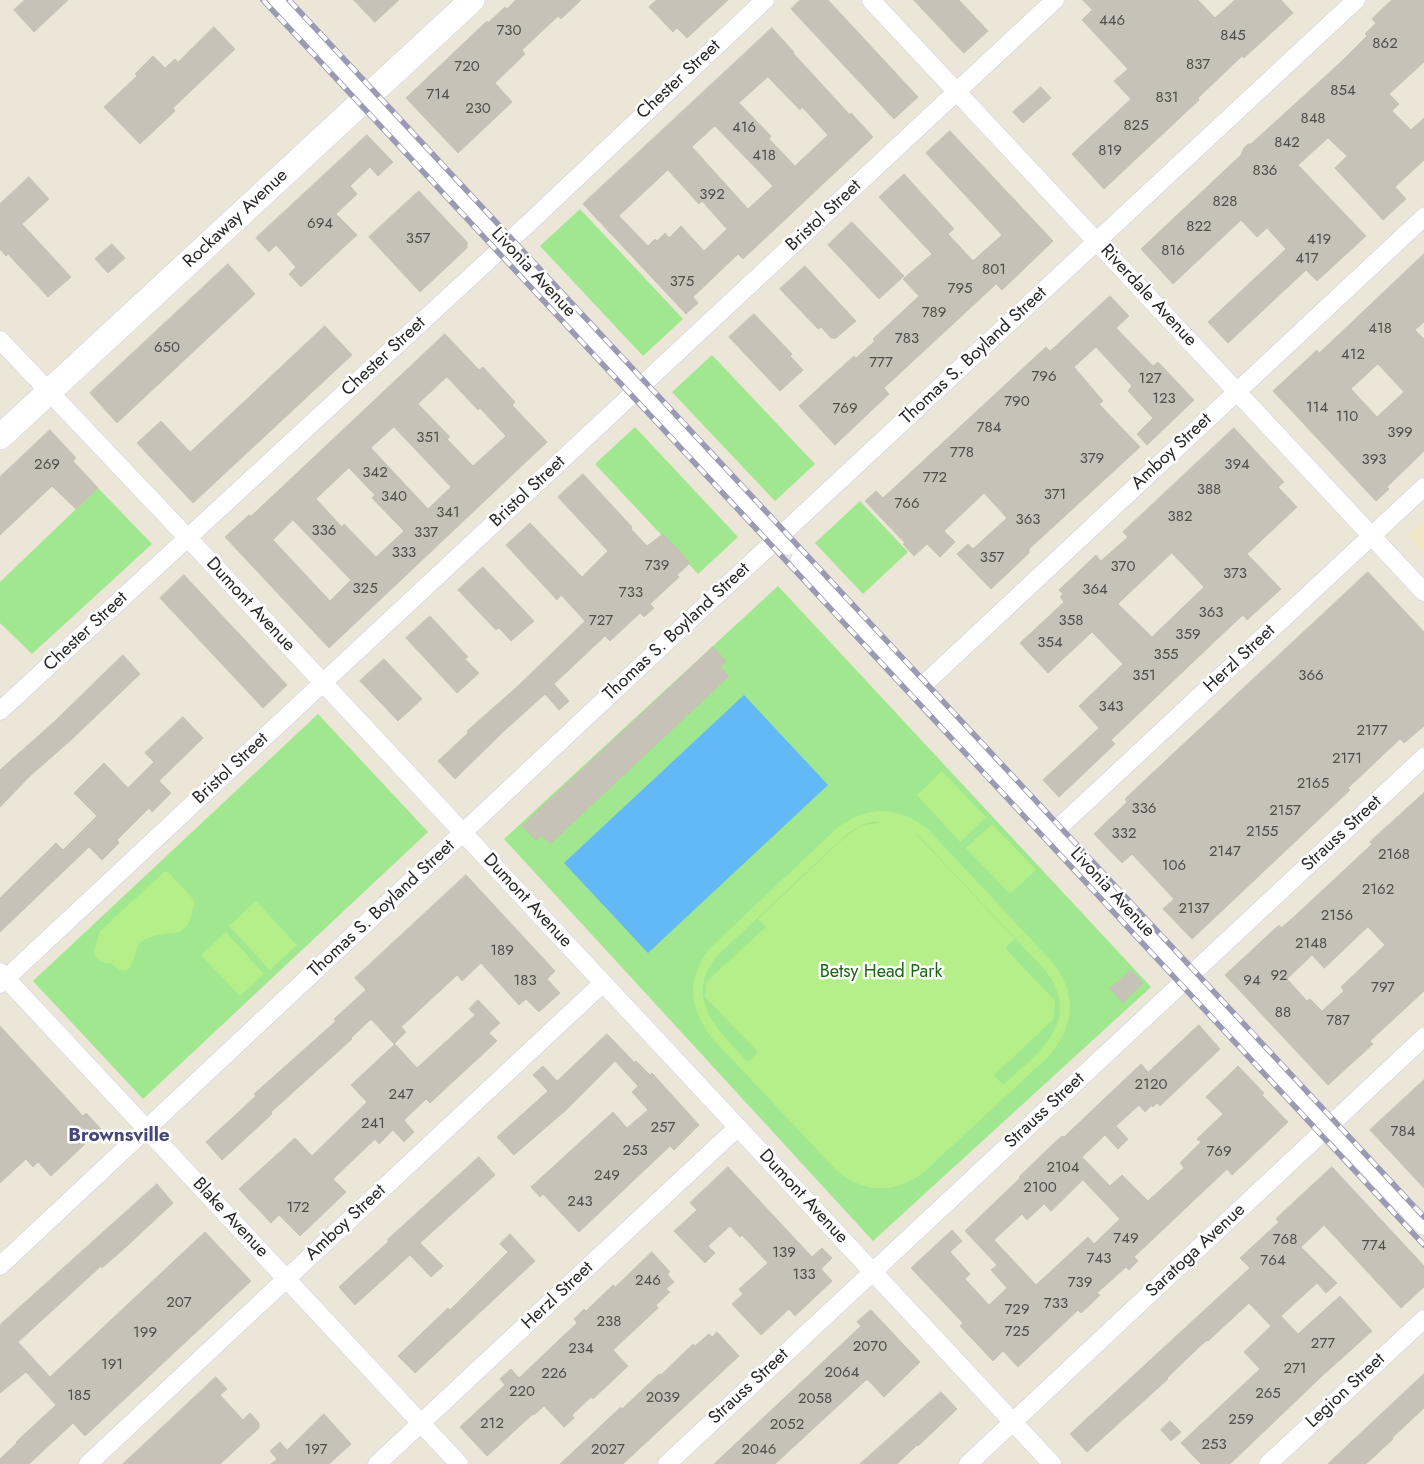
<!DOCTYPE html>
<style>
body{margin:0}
canvas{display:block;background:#ebe6d8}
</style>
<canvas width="1424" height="1464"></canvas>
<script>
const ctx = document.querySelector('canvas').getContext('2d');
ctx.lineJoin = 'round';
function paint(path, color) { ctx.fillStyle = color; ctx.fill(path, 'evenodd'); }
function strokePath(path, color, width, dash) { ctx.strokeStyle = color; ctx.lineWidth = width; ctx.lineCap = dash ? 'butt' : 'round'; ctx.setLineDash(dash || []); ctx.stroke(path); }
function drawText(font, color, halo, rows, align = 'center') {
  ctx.font = font + ' Jost,sans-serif'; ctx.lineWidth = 5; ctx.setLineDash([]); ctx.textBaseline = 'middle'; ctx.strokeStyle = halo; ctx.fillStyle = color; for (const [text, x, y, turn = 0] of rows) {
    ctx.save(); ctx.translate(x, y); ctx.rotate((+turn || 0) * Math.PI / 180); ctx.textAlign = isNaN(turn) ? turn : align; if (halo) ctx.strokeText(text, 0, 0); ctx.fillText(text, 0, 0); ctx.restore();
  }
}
const education = new Path2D(`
 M1424,520v35l-17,-19z`);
const green = new Path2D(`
 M580,209l103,110 -40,37 -103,-110z
 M712,355l103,109 -40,37 -103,-109z
 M635,427l103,110 -40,37 -103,-110z
 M98,488l54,56 -120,110 -32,-31v-41z
 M860,501l48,51 -45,42 -48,-51z
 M778,586l373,401 -278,254 -369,-402z
 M318,714l110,118 -285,267 -110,-118z`);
const pitch = new Path2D(`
 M942,771l44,46 -26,25 -43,-47z
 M882,811c18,1 31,7 45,17l127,136c24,32 20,62 -5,92l-127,118c-30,20 -57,19 -85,-3l-125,-133c-23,-31 -26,-57 -3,-89l129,-122c14,-10 27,-15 44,-16zM872,822h13l-22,3 -17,11 -88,83 8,8 -60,55 -1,15 53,55 -10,10c-29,-31 -65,-62 -32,-105l131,-123 16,-10zM914,832l5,4 126,134c39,52 -6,82 -42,115l-9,-10 60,-56 1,-18 -50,-53 10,-9z
 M992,824l44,46 -26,24 -44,-46z
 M164,872h4l25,27 2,6c-5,6 -2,11 -6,17 -2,4 -5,7 -9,10 -11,2 -28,2 -38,9 -10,7 -6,46 -31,22h-6l-8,-4 -3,-7 6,-21z
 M256,901l41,44 -27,25 -41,-44z
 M226,932l38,42 -24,22 -39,-41z`);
const water = new Path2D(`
 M744,695l84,90 -180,168 -84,-90z`);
const building = new Path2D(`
 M25,0h43l-34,32 -20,-22z
 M354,0h45l-24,22z
 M516,0h65l-20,19 -3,-3 -36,34 3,4 -30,29 17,19 -54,51 -52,-55 81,-77 1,2 17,-16 2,2z
 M657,0h71l-41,38 -10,-10 -4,4 -24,-25z
 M800,0h28l90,97 -24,22 -103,-110z
 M914,0h45l29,31 -24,22z
 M1083,0h115l17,18 20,-18h46l12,13 -49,45 -2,-2 -44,42 1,2 -95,89 -32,-35 59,-55 -17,-18 14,-12 -46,-49 10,-10z
 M1392,0h32v62l-35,32 10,10 -7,7 19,19 13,-12v42l-29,27 11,12 -23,21 -48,-52 12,-12 -19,-18 -30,27 68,71 -49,45 -11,-11 -78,73 -20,-21 78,-73 -19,-21 -10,9 -16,-17 -68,64 -32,-35 100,-94 3,-7 4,-4h3l91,-83 25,-25 -2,-2 11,-11 -4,-4z
 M214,27l21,22 -62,59 2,3 -35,33 -36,-37 33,-31 -2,-2 18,-18 12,12 10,-9 3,3z
 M772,28l22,24 -1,1 57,62 1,-2 22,24 -130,122 -5,-5 -45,43 5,6 -12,11 -103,-110zM768,77l32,33 2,-3 26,28 -33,31 -26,-27 2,-3 -32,-33zM715,126l58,60 -25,23 -56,-62zM668,170l31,34 3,-3 25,28 -23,22 -23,-25 -12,12 -4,-5 -8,8 -2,-2 -7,7 -29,-30z
 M1041,87l10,11 -28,25 -10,-11z
 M950,131l103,110 -51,49 -6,-6 -112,104 5,6 -54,51 -36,-39 55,-50 2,2 19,-17 -2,-2 46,-43 -16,-17 29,-25 -53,-57 25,-23 50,55 -6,5 25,27 29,-26 -76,-82z
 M367,135l26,27 -15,14 -8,-9 -20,19 7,8 -21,20 21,21 -56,52 -12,-13 7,-7 -20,-22 -7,7 -13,-14z
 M29,177l20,22 -27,25 49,53 -23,20 -40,-43 -2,2 -6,-7v-45z
 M419,191l48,51v6l-47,44 -51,-55z
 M852,222l52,54 -25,23 -51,-54z
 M112,244l13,14 -17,15 -13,-14z
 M1424,254v68l-9,8 9,9v112l-37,36 2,2 -13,12 -103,-110 44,-41 2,3zM1378,364l26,28 -27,25 -26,-28z
 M228,264l27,30 -138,129 -27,-30z
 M805,266l51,55 -20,17h-5l-10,-11 -3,2 -38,-40z
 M1110,296l19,20 -13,12 37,38 5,-4 36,38 -47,45 -10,-11 16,-16 -25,-27 4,-5 -36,-39 -22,20 29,34 -4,3 41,43 -111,102v4l-38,36 -34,-35 11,-10 5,5 34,-31 -23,-25 -40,38 11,11 -15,15 -13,-13 -13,12 -11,-12 2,-1 -40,-42 11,-10 7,7 163,-151 4,4z
 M754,314l38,40 -2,2 13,14 -23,21 -51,-54z
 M325,326l27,29 -159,148 -56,-60 24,-22 29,31z
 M445,334l34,36 4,-3 32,35 -3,3 35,37 -218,206 -104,-111 24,-22 2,1zM447,377l31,33 2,-2 26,28 -33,30 -26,-27 3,-2 -32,-33zM394,427l57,60 -23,22 -57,-61zM349,468l26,27 -3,3 32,33 -28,26 -32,-33 -2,3 -26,-28zM293,520l58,60 -21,21 -57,-61z
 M1234,428l50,54 -6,5 19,20 -50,47 34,35 -34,31 -4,-5 -11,10 -121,115 4,4 -56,53 -16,-17 56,-52 -20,-22 44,-42 -31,-32 -44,41 -28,-30 44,-41 -4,-5 3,-3 -4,-4 37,-35 5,6 27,-24 -5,-5zM1172,553l32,34 -52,50 -34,-33z
 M50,430l26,28 -3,3 25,27 -22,21 -24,-23 -52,49v-58z
 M583,474l49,53 -1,2 16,17 16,-12 27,29 -13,12 2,2 -29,27 4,4 -10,9 -4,-4 -30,28 -5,-5 -51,48 15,17 -10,9 -14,-16 -41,37 -49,48 -17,-18 30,-28 -1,-2 51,-45 67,-65 -24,-26 -4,5 -51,-55 24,-22 52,54 26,-26 -50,-54z
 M483,567l51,54 -23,20 -12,-13 -3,2 -38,-40z
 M1368,572l56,60v94l-20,17 -4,-4 -52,49 2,2 -158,149 -29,-30 11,-10 -42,-45 -10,9 -28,-29 33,-32 -2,-3 21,-20z
 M184,575l103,110 -24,23 -103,-110z
 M430,616l38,41 -3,2 14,14 -22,20 -51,-55z
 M713,647l13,14 -6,6 9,9 -179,168 -9,-9 -5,5 -14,-14z
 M123,655l17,19 -69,66 -41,36 -30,31v-37l54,-48z
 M384,659l38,40 -24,22 -38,-40z
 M183,717l20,21 -44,43 12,12 -19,19 -3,-4 -32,32 2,3 -17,17 -13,-13 -89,85v-34l56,-55 7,7 34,-34 -23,-23 30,-30 24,25 26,-26 -9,-9z
 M1424,793v198l-54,50 3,3 -45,41 -103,-110 54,-50 2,3 14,-12 77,-72 -2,-2zM1368,927l17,18 -44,42 3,4 -22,20 -12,-12 -3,2 -20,-22 25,-24 12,13z
 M466,875l89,96 -8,8 13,14 -21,19 -13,-13 -7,6 -38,-42 -19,18 -5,-6 -56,52 5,5 -12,12 -23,-25 -20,19 1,1 -81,73 1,2 -50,46 -16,-18 50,-46 -2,-2 82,-73 -2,-2 32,-29 -11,-12z
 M1131,970l12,13 -20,20 -13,-14z
 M478,1000l22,23 -11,10 8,8 -67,62 -4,-4 -22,21 10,12 -10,10 -11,-12 -14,14 -4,-5 -42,40 13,13 -46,44 -21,-21 -8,8 -32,-34 56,-51 17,18 55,-54 -16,-17 15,-14 29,-27 22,24 58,-53 -6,-6z
 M1199,1025l21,24 -60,57 -3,-3 -4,4 -1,-2 -7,7 -6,-7 -23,21 12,13 -10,10 -13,-14 -23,22 28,29 12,-11 26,26 36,-33 -4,-5 21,-21 -4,-3 26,-25 -17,-17 32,-31 26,27 -2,2 26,27 -56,53 -5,-6 -93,88 4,4 -9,9 -3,-3 -29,26 3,2 -9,9 -10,9 -3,-3 -60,57 -15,-16 -10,10 -33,-35 3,-3 -52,-55 41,-38 10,11 -12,11 20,22 -5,5 24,26 18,-17 -16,-18 6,-5 -32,-34 55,-53 -1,-1 33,-32 10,-9 2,1 77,-73 7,8zM1083,1180l37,39 -26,25 -6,-7 -52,48 -42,-45 28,-26 5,6 17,-16 7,7z
 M0,1026l83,90 3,-3 15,16 -50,47 -13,-14 -5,5 -7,-8 -26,24z
 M607,1034l28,29 1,-2 14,14 2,-2 47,52 -25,25 -4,-4 -91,86 -36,-38 -3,3 -9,-10 82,-75 14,16 21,-18 -16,-18 6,-6 -23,-25 -49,49 -52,45 -17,-18 51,-46 -15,-16 10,-9 14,15z
 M1424,1080v108l-54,-58z
 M479,1157l16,18 -75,68 23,23 -12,11 -21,-22 -55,50 -16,-18 50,-46 -2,-1 11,-10z
 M728,1167l84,90 10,-9 10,10 -11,11 11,12 -37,35 -6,-7 -28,26 -29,-31 11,-10 -4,-5 29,-26 -26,-28 -2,2 -10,-11 -22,20 7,7 -10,10 -31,-32 23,-21 -7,-7z
 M1332,1167l92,99v21l-23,21 -77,-83 -23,22 36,36 -11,10 -9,-10 -36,33 17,18 42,-38 32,35 -50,45 -92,88h-29l-20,-21 79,-74 -16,-17 27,-26 -22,-23 -41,38 -1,-1 -10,9 -30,29 1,1 -81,73 -17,-18 180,-166 -10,-10 39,-36 -3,-3z
 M157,1184l16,19 -46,43 -25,22 -1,-2 -83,76 32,35 155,-145 46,49 -166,155 -12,-13 -44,41h-29v-5l17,-16 -1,-1 40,-37 -30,-33 -26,21v-68z
 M510,1234l25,27 -120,112 -17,-17 50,-48 2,2 58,-58 -8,-8z
 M652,1252l18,20 -3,2 7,8 -8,7 4,3 -14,13 2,3 -45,42 15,16 -35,33 -2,-2 -19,18 2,3 -10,9 -20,-21 -10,9 -1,-1 -46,42 -27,-29 45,-42 -5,-6 11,-10 8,9 58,-55 -3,-4 10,-10 2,2 27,-26 2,2z
 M871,1310l49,52 -36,35 -17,-18 -92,85h-61l147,-138 -4,-4z
 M717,1332l22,24 -116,108h-63l61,-57 1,2 37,-35 2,1 32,-31 2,2 14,-12 3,3z
 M1424,1374v34l-32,30 1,1 -27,25h-38z
 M216,1377l11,12 -7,6 23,25 7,-7 9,10v5l-39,36h-97z
 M941,1392l16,17 -39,37 -1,-1 -20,19h-37z
 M324,1414l27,30 -22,20h-58l6,-5 -7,-8 10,-9 7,8z
 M1170,1421l11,11 -10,9 -10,-11z`);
const street = new Path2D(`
 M278,0l510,546
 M871,0l553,592
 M0,340l202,213 850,911
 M800,559l389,418 235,249
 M920,688l504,-471
 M0,711l530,-489 235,-222
 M1055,831l369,-344
 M0,972l459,492
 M0,984l1055,-984
 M0,1266l693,-649 663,-617
 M88,1464l515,-481
 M377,1464l361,-337
 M667,1464l757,-707
 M968,1464l456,-427
 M1268,1464l156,-145`);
const secondary = new Path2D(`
 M0,437l472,-437`);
const rail = new Path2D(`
 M263,0l1161,1245
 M289,0l1135,1217`);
const numberNames = [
 ["446",1112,21],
 ["730",509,31],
 ["845",1233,36],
 ["862",1385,44],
 ["837",1198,65],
 ["720",467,67],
 ["854",1343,91],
 ["714",438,95],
 ["831",1167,98],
 ["230",478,109],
 ["848",1313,119],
 ["825",1136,126],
 ["416",744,128],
 ["842",1287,143],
 ["819",1110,151],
 ["418",764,156],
 ["836",1265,171],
 ["392",712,195],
 ["828",1225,202],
 ["694",320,224],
 ["822",1199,227],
 ["357",418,239],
 ["419",1319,240],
 ["816",1173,251],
 ["417",1307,259],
 ["801",994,270],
 ["375",682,282],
 ["795",960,289],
 ["789",934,313],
 ["418",1380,329],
 ["783",907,339],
 ["650",167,348],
 ["412",1353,355],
 ["777",881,363],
 ["796",1044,377],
 ["127",1150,379],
 ["123",1164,399],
 ["790",1017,402],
 ["114",1317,408],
 ["769",845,409],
 ["110",1347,417],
 ["784",989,428],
 ["399",1400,433],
 ["351",428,438],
 ["778",962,453],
 ["379",1092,459],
 ["393",1374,460],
 ["269",47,465],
 ["394",1237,465],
 ["342",375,473],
 ["772",935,478],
 ["388",1209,490],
 ["371",1055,495],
 ["340",394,497],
 ["766",907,504],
 ["341",448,513],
 ["382",1180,517],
 ["363",1028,520],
 ["336",324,531],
 ["337",426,533],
 ["333",404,553],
 ["357",992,558],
 ["739",657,566],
 ["370",1123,567],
 ["373",1235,574],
 ["325",365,589],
 ["364",1095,590],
 ["733",631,593],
 ["363",1211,613],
 ["727",601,621],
 ["358",1071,621],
 ["359",1188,635],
 ["354",1050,643],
 ["355",1166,655],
 ["351",1144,676],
 ["366",1311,676],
 ["343",1111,707],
 ["2177",1372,731],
 ["2171",1347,759],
 ["2165",1313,784],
 ["336",1144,809],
 ["2157",1285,811],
 ["2155",1262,832],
 ["332",1124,834],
 ["2147",1225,852],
 ["2168",1394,855],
 ["106",1174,866],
 ["2162",1378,890],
 ["2137",1194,909],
 ["2156",1337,916],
 ["2148",1311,944],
 ["189",502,951],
 ["92",1279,976],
 ["183",525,981],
 ["94",1252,981],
 ["797",1383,988],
 ["88",1283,1013],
 ["787",1338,1021],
 ["2120",1151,1085],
 ["247",401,1095],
 ["241",373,1124],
 ["257",663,1128],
 ["784",1403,1132],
 ["253",635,1151],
 ["769",1219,1152],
 ["2104",1063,1168],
 ["249",607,1176],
 ["2100",1040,1188],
 ["243",580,1202],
 ["172",298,1208],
 ["749",1126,1239],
 ["768",1285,1240],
 ["774",1374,1246],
 ["139",784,1253],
 ["743",1099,1259],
 ["764",1273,1261],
 ["133",804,1275],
 ["246",648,1281],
 ["739",1080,1283],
 ["207",179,1303],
 ["733",1056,1304],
 ["729",1017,1310],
 ["238",609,1322],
 ["725",1017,1332],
 ["199",145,1333],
 ["277",1323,1344],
 ["2070",870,1347],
 ["234",581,1349],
 ["191",112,1365],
 ["271",1295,1369],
 ["2064",842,1373],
 ["226",554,1374],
 ["220",522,1392],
 ["265",1268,1394],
 ["185",79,1396],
 ["2039",663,1398],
 ["2058",815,1399],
 ["259",1241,1420],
 ["212",492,1424],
 ["2052",787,1425],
 ["253",1214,1445],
 ["197",316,1450],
 ["2027",608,1450],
 ["2046",759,1450]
];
const streetNames = [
 ["Chester Street",679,80,-43],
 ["Bristol Street",824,216,-43],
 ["Rockaway Avenue",236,219,-43],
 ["Livonia Avenue",533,273,47],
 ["Riverdale Avenue",1148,296,47],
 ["Thomas S. Boyland Street",974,356,-43],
 ["Chester Street",384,357,-43],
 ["Amboy Street",1172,452,-43],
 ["Bristol Street",528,492,-43],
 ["Dumont Avenue",250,605,47],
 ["Chester Street",86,632,-43],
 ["Thomas S. Boyland Street",677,632,-43],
 ["Herzl Street",1240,659,-43],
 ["Bristol Street",231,769,-43],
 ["Strauss Street",1342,834,-43],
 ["Livonia Avenue",1112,893,47],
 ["Dumont Avenue",527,901,47],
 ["Thomas S. Boyland Street",382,909,-43],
 ["Strauss Street",1045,1111,-43],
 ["Dumont Avenue",803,1197,47],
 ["Blake Avenue",230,1218,47],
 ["Amboy Street",346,1223,-43],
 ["Saratoga Avenue",1196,1251,-43],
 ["Herzl Street",558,1296,-43],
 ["Strauss Street",749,1387,-43],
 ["Legion Street",1346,1391,-43]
];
const parkNames = [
 ["Betsy Head Park",881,973]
];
const neighbourhoodNames = [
 ["Brownsville",119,1136]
];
paint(education, '#efe7c5');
paint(green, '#a0e78f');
paint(pitch, '#b5ef8a');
paint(water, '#62b9f6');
paint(building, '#c6c2b8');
strokePath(building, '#c6c2b2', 1);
strokePath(street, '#cdcee2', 19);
strokePath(secondary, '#cdcee2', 26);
strokePath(street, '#fff', 18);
strokePath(secondary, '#fff', 25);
strokePath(rail, '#9a9ab4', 5.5);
strokePath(rail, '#fff', 4, [11]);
drawText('15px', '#4f4e4b', null, numberNames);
drawText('18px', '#272727', '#fff', streetNames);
drawText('18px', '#196814', '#fff', parkNames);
drawText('bold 19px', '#45477b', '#fff', neighbourhoodNames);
</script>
